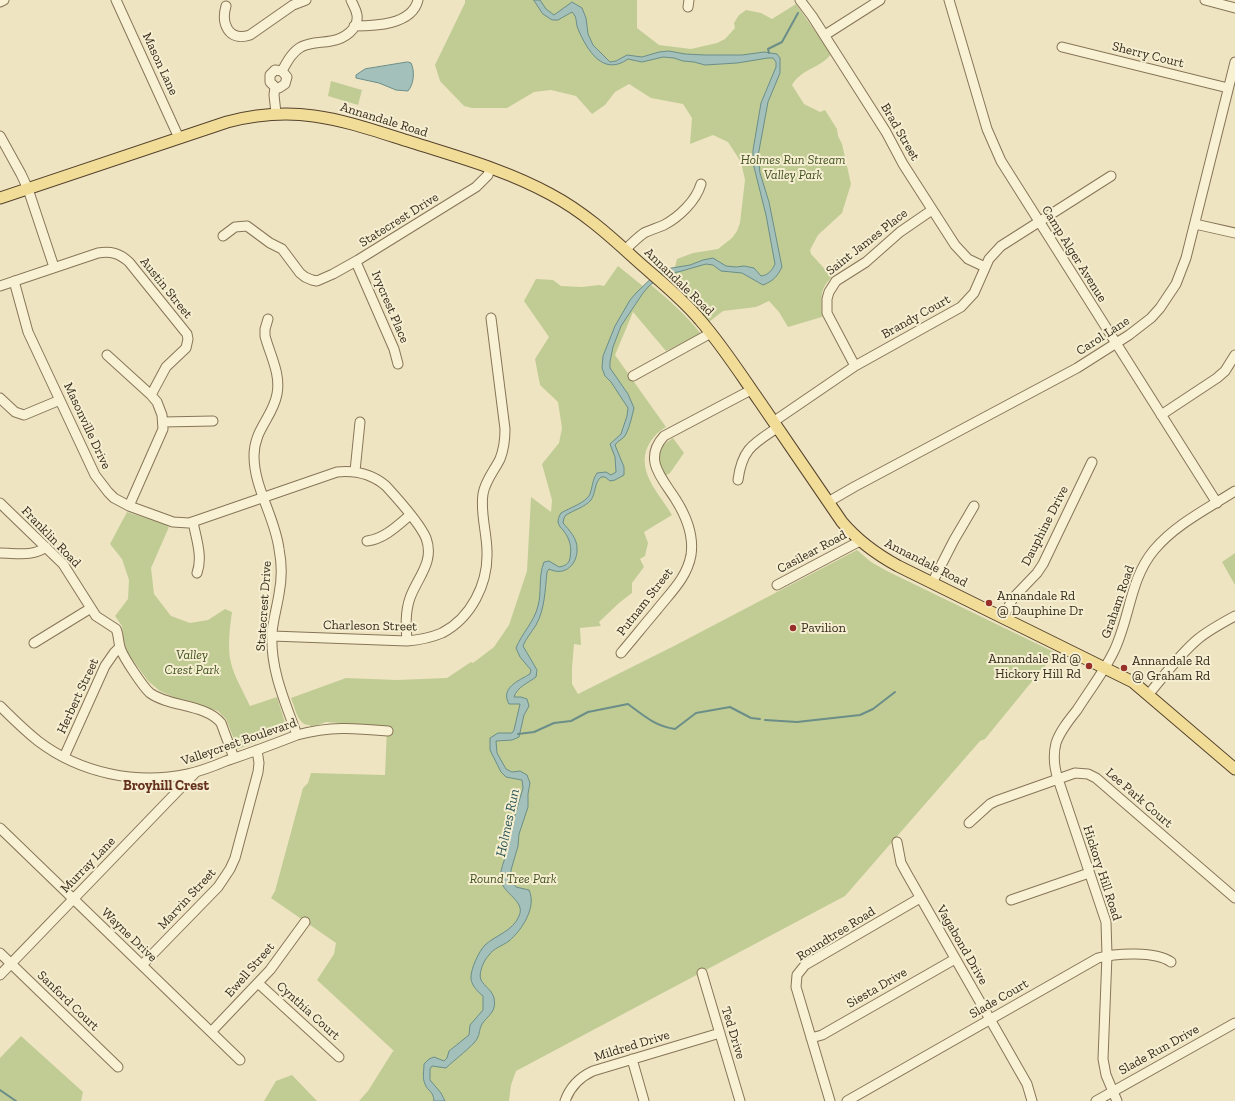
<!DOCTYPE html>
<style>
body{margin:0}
canvas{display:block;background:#eee4c1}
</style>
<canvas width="1235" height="1101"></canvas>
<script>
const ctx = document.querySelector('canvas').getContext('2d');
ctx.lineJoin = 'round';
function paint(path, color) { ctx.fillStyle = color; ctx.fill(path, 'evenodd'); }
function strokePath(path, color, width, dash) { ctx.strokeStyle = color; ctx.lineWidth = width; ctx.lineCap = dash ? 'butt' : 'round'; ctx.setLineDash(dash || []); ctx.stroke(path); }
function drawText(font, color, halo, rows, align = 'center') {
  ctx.font = font + ' "Zilla Slab",serif'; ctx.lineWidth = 4; ctx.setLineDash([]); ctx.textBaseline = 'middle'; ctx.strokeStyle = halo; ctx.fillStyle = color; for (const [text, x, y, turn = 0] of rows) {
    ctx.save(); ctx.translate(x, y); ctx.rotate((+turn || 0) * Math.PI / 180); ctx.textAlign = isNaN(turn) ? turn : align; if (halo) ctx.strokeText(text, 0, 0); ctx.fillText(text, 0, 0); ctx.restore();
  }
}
const green = new Path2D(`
 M465,0h172v28l22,17 32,4 26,-6 8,-4 10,-11 -1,-5 5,-8 7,-5 15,3 11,6 24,-15 35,50c-10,14 -30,15 -39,31l12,19 16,8 5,-2 12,19 1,7 4,8 9,40 -9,29 -24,22 -8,15 1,4 21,23c-14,13 -10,22 -10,40l-34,10 -9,-15 -10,-11 -13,6 -33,4 -14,11 -22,-25 -25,-24 14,-4 -1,-2 2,-8 16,-6 25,-4 14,-11 5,-7 3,-8 5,-43 -4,-18 -13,-20 -15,-7 -23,9 2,-26 -9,-14 -32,-6 -22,-14 -14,8 -10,13 -13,9 -16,-18 -25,-6 -17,2 -27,16h-35l-8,-2 -24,-25 -5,-16 30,-62z
 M331,81l31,9 -4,15 -30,-9z
 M618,266l26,21 7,-2c18,15 35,30 50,49l-35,17 -33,-39 -18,43 51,72c-10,6 -16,13 -20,24 -7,24 15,45 26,64l-28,17 4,11 -3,13 -5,3 4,8 -12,16v10l-13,10 -20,19 2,4 -21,2 1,17 -7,-1 -2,24v16l6,10 98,-49 181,-95 14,12 16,9 169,82 -27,32 -44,54 -5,2 -135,155 -329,175 -5,14 -2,16h-150l9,-10 25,-40 2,1 -78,-72 17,-26 2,-11 -65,-45 4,-7 28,-103 5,-5 3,-10 74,2 2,-48 -61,-5 -15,6 -1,-3c-12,1 -15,-17 -19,-27l55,-20 51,2 50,-2 24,-16 2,1 21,-16 15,-22 18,-54 4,-74 20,15 1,-12 -10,-36 17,-21 3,-15 -4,-26 -18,-17 -5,-26 14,-22 -25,-36 12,-22 17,1 8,6 21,1 17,-2 5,1z
 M673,438l11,15 -14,20 -7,4 -1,-1c-3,-18 -6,-28 11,-38z
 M127,512l40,13v1l2,1 -18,41 3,26 17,22 19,7 18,-3 17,-11 7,3c-2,14 -5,37 -1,51 3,13 13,30 19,43l27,-9 10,32 -49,20 -12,-30 -8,-8 -40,-12 -18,-8 -12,-10 -21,-29 -4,-14 -1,-12 -7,-10 13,-17 1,-19 -7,-21 -12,-15z
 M1235,553v32l-13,-23z
 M21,1036l62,56 -2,9h-81v-43z
 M292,1075l25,26h-53l12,-20z`);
const water = new Path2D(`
 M534,0h6l6,9 8,6 18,-13 10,6 4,10 2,16 5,11 17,17 6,-1 11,-6 15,2 17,-5 10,-1 16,3 20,1h37l22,-3 13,2 3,4v15l-12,29 -10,54 2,17 9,29 13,65c-5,10 -9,14 -19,18l-21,-12 -21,-2 -8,-6 -7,-1 -28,8 -14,2 -15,12 -6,7 -22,33 -8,21 -3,15v6l18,26 6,14c-2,8 -4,18 -8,26 -2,5 -8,6 -11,11l9,22v8l-9,5 -5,1 -5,-4h-4c-7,6 -5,16 -10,23 -6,7 -17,10 -25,15l-2,3 -1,5c6,7 14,15 14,25 1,16 -12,29 -28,21l-2,3c-2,18 -2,37 -11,53 -4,7 -10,13 -13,21l14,24 -1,7c-8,6 -19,10 -22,20h7l6,2 2,7 -5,9 -5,22 -7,3 -16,1 1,12 9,16 6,3 8,-1 7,4 3,8 -2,11v13l-9,27 -1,12 -7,24v10l5,7 13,3c8,17 -7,40 -20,51 -7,5 -15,7 -20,14 -5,5 -11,18 -8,25 4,7 11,10 13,18 3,14 -6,17 -12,26 -3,5 -2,10 -5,15 -4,7 -24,22 -31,29l-14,-2 -2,3v11l11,13 4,8h-11c-1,-11 -6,-9 -9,-17 -3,-6 -1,-14 -1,-20l5,-5 5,-2 10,4 3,-3 2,-7 20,-16 1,-10 13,-15v-14c-5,-4 -11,-10 -12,-17 -1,-9 8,-28 14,-34 11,-10 28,-14 34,-29 7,-15 -16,-22 -18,-36 -2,-9 4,-20 6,-29 2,-6 1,-13 3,-19 4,-15 9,-29 13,-44l-1,-8 -16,-3 -5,-5 -11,-22v-12l8,-5h14l2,-3 6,-26h-11c-9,-16 9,-23 21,-30l1,-4 -11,-13 -4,-9c6,-15 18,-26 22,-42 4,-15 0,-29 6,-44l5,-1 10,6c6,-1 10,-3 11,-9 2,-11 0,-19 -7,-28 -2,-2 -4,-4 -5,-8 0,-3 1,-6 3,-9 8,-5 25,-10 29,-19 3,-9 2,-13 7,-21l9,-1 5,3 5,-3 -1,-15 -5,-13 11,-10 6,-18 1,-8 -17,-26 -6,-6 -3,-8 1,-12 12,-30 15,-26 7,-8 23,-22 30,-5 13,-5 10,-2 13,8 10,1 8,-1 10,2 7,8c8,-1 11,-6 14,-12l-9,-49 -13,-52v-13l8,-47 15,-36v-5l-3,-4h-5l-31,5 -32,2 -11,-3 -11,-1 -9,-3 -11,-1 -21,5 -14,-3c-25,18 -41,-9 -50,-30 -3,-7 0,-11 -6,-17l-14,8h-6l-9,-6z
 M408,62l3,1c4,8 3,21 -3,28l-12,-1 -17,-7 -23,-5v-3l9,-6z`);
const stream = new Path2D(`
 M769,53l-1,-4 14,-7 16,-29
 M765,720l32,2 63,-7 13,-6 22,-17
 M518,734l16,-2 20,-9 17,-2 17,-9 40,-8c16,12 27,22 47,25l21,-16 34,-6 21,11 9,1
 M0,1090l16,11`);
const minor = new Path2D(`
 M116,0l63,138
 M800,0l12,16 74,116 17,32 52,81 13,14 17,8
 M949,0l38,129 14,32 216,342
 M1205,0l30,8
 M0,2l4,-2
 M226,6c-5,17 2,36 24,29l43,-30 13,-5
 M688,7l1,-7
 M354,26c21,0 58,-1 64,-26
 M825,35l55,-35
 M1062,47l166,41
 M282,71c5,-9 10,-19 19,-24 10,-5 20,-4 30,-6 13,-2 28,-12 26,-26 -1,-6 -4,-10 -6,-15
 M275,87l-5,-5v-7l5,-5 7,1
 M275,87l4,1 6,-4 2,-7 -5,-6
 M275,87l-1,8 2,18
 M0,136l21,38 7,15 26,78
 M1195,224l40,9
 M223,236l12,-9 12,-1 23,17 12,6 18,24 5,4 7,3 5,1 16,-7 25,-14 118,-73 12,-12 2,-7
 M625,250c6,-6 12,-12 19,-17 6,-3 13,-5 20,-8 15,-8 32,-24 37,-41
 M356,262l38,87 4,15
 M14,281l14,51 67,143 13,17 6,6 15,8 44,16 16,1 9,-3 139,-48c19,-2 35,2 49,14 11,12 34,38 40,52 9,24 -9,40 -16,60 -5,14 -4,29 -3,43
 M0,286l98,-33c13,-2 21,0 31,9l58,72 1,5 -2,9 -20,19 -15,28 6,7 5,13 1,14 -34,77
 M268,319l-3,10v7c5,19 16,38 12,58 -4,23 -23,35 -23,62 0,32 21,61 25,93 3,15 3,30 0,45 -2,13 -6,26 -7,39 -2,36 13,69 25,102
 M107,355l44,40
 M855,366l-28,-53v-14l2,-7 7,-11 30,-19 34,-30 32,-22
 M633,376l78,-43
 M0,398l15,14 9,3 36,-15
 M1161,415l56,-37 8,-7 10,-16
 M163,422l50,-1
 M773,422l82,-56 106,-59 13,-14 15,-34 12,-13 110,-70
 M355,471l5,-49
 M738,480c4,-31 15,-36 39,-52
 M828,502l26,-15 223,-119 52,-33 22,-17 9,-10 16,-24 10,-26 49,-196
 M0,503l63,61 33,52 20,13c3,6 2,14 5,21 3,8 22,37 29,43 19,14 56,11 71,30l13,35
 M193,522c3,16 10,35 4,51
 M367,541c17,-2 30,-15 43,-26
 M0,553c16,0 33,4 46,-6
 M932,583l22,-43 20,-34
 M777,585l83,-44
 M1003,618l10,-20 24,-25 6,-9 49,-102
 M272,636l135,5c12,-1 23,-3 35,-8 29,-15 46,-49 45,-81 0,-19 -7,-39 -4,-58 2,-13 11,-23 17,-35 4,-10 5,-20 5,-30l-14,-111
 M34,643l57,-35
 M621,653c12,-14 23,-28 35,-42 14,-18 31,-33 35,-56 3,-20 -5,-39 -15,-55 -13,-21 -34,-40 -12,-64l87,-46
 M1148,695c16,-19 31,-40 50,-56 11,-9 24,-16 37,-23
 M0,706c12,12 24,24 38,35 42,32 98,44 150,33 13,-3 26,-8 38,-13 24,-8 48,-17 71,-26 33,-9 57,-7 91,-4
 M64,757l41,-91 9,-13 6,-6
 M969,823l21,-19 6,-3 79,-28 13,1 8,4 139,120
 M0,828l240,232
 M897,842l4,21 6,11 120,210 5,17
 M1011,900l78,-27
 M0,953l118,114
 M142,965l76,-78 12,-18 5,-11 23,-86 1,-9 -2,-13
 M702,973l38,128
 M0,975l195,-202
 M258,983l81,74
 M211,1032l59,-62 35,-48
 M811,1038l11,-3 133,-76
 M632,1059l12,42
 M565,1101c5,-14 15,-24 28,-30l127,-38
 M830,1101l-34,-114 1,-12 8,-10 115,-67
 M847,1101l251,-143c18,-5 58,-7 73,4
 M1096,1101l139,-78
 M1117,1101l-11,-26 -3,-16 4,-104 -1,-33 -48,-143c-4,-12 -5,-24 -2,-36 4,-12 13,-23 21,-33 12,-19 26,-37 36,-57 17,-33 16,-73 41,-103 22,-26 53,-41 81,-59`);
const major = new Path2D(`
 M0,198l227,-76c72,-19 117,-1 184,20 47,15 95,28 139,52 32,17 58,40 84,64 22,20 47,39 66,62 22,25 41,55 60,82 27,40 55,80 82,120 16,19 34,32 56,44l235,116 102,87`);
const markers = [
 [989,603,4,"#963028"],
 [793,628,4,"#963028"],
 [1089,666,4,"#963028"],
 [1124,668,4,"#963028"]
];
const streetNames = [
 ["Sherry Court",1148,55,14],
 ["Mason Lane",160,64,65],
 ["Annandale Road",384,120,17],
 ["Brad Street",900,132,60],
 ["Statecrest Drive",399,220,-32],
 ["Saint James Place",867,242,-38],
 ["Camp Alger Avenue",1074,254,58],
 ["Annandale Road",679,282,44],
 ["Austin Street",166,288,51],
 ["Ivycrest Place",390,307,67],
 ["Brandy Court",916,317,-29],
 ["Carol Lane",1103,336,-33],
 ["Masonville Drive",87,426,65],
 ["Dauphine Drive",1045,526,-63],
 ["Franklin Road",51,537,46],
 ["Casilear Road",812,552,-28],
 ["Annandale Road",926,563,27],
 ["Putnam Street",645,602,-52],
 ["Graham Road",1118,602,-71],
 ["Statecrest Drive",264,606,-86],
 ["Charleson Street",370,626,1],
 ["Herbert Street",78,696,-65],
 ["Valleycrest Boulevard",239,742,-19],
 ["Lee Park Court",1139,798,41],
 ["Murray Lane",88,865,-46],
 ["Hickory Hill Road",1102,873,72],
 ["Marvin Street",187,899,-47],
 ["Roundtree Road",836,934,-32],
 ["Wayne Drive",129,935,44],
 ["Vagabond Drive",962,945,60],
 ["Ewell Street",250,970,-49],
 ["Siesta Drive",877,988,-30],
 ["Slade Court",999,999,-30],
 ["Sanford Court",68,1001,44],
 ["Cynthia Court",308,1011,42],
 ["Ted Drive",733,1033,73],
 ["Mildred Drive",632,1046,-17],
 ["Slade Run Drive",1159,1050,-29]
];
const parkNames = [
 ["Holmes Run Stream",793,160],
 ["Valley Park",793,175],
 ["Valley",192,655],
 ["Crest Park",192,670],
 ["Round Tree Park",513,879]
];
const poiNames = [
 ["Annandale Rd",997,596],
 ["@ Dauphine Dr",997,611],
 ["Pavilion",801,628],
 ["Annandale Rd @",1081,659,"right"],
 ["Hickory Hill Rd",1081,674,"right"],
 ["Annandale Rd",1132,661],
 ["@ Graham Rd",1132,676]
];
const neighbourhoodNames = [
 ["Broyhill Crest",166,786]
];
const waterNames = [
 ["Holmes Run",508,823,-78]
];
paint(green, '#c1cc95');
paint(water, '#a3c0ba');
strokePath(water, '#6b8e88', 1);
strokePath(stream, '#6b8e88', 2);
strokePath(minor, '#877558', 11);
strokePath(major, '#55432d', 13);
strokePath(minor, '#f9f1d4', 9);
strokePath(major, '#f2dd98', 11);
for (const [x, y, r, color] of markers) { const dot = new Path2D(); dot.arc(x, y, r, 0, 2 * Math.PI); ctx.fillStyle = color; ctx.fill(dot); strokePath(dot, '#f5eed0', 1.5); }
drawText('13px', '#372b1d', '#f5eed0', streetNames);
drawText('italic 13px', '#435323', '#f5eed0', parkNames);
drawText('13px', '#372b1d', '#f5eed0', poiNames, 'left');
drawText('bold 14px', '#64311c', '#f5eed0', neighbourhoodNames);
drawText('italic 14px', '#2c5657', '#f5eed0', waterNames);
</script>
